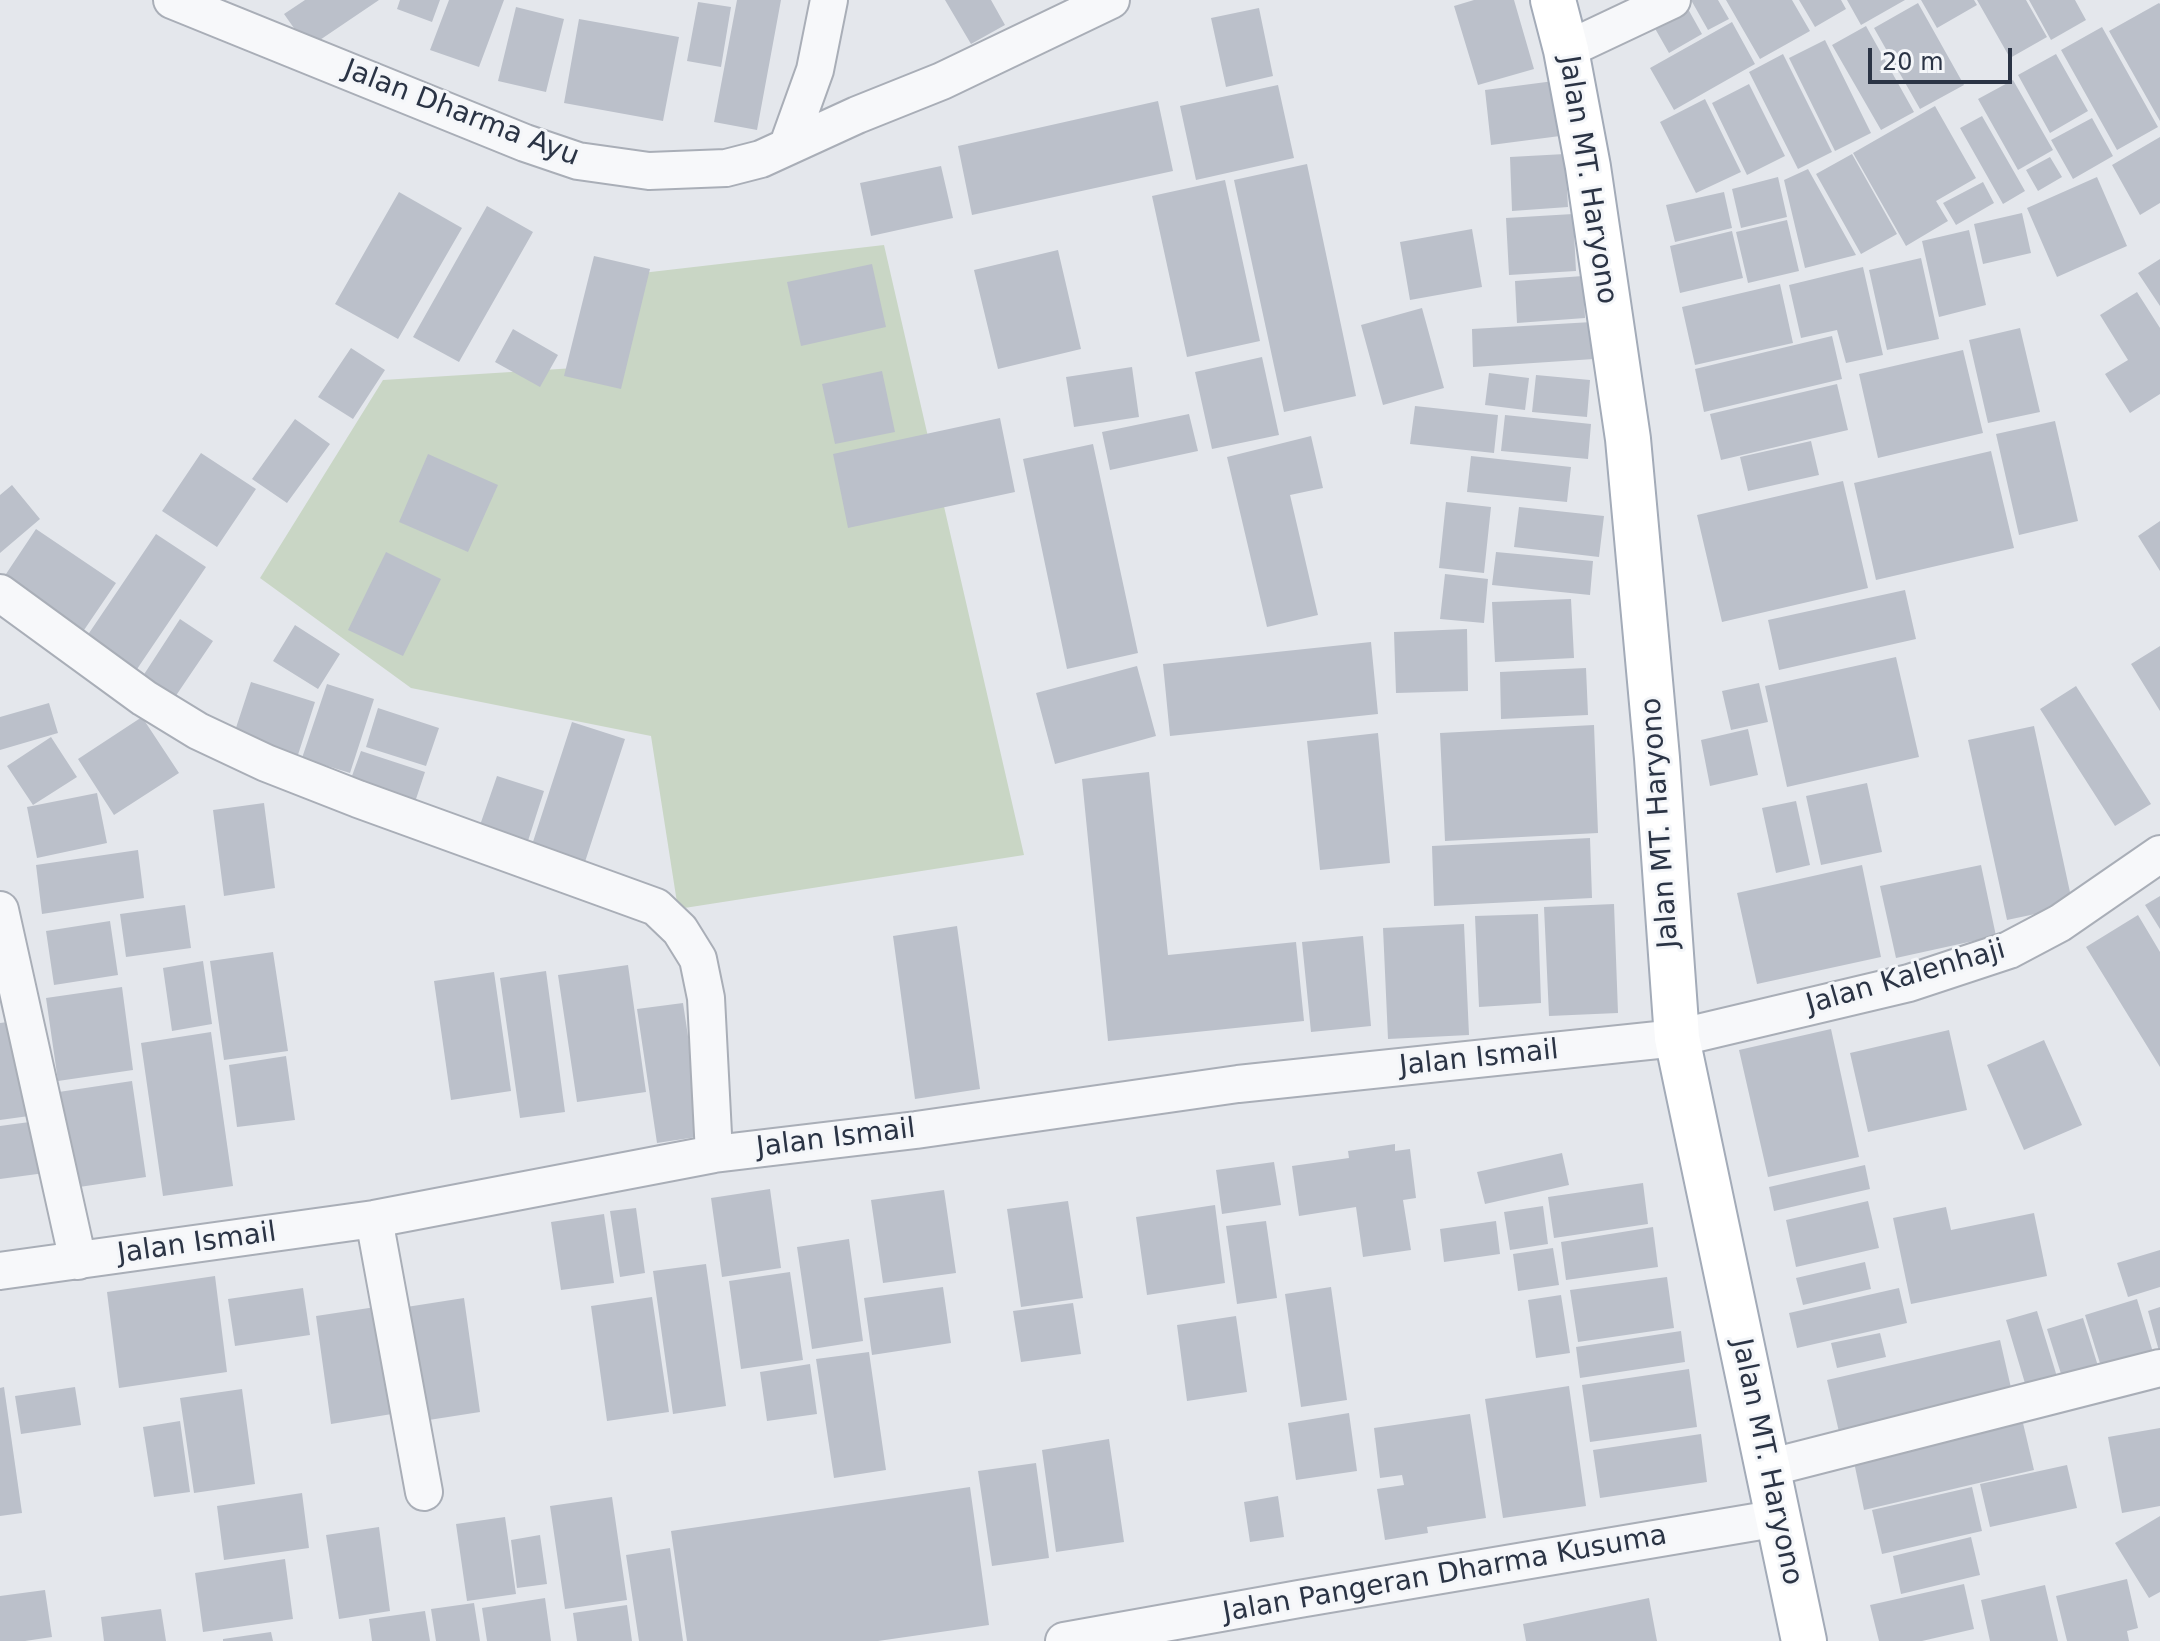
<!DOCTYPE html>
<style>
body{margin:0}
#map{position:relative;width:2160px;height:1641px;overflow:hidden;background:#e4e7ec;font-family:"DejaVu Sans",sans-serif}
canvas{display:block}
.scale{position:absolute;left:1868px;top:48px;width:144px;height:36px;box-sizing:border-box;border:4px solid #2b3445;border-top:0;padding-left:10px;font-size:24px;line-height:28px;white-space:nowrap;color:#2b3445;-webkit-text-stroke:6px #f4f6f9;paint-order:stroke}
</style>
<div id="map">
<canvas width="2160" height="1641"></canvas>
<div class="scale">20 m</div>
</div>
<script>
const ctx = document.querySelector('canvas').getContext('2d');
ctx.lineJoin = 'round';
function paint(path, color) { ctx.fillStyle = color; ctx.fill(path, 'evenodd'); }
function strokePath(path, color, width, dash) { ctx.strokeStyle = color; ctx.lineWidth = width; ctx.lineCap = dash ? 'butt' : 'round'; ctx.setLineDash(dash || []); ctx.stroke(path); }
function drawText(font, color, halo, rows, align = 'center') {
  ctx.font = font + ' "DejaVu Sans",sans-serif'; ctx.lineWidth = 6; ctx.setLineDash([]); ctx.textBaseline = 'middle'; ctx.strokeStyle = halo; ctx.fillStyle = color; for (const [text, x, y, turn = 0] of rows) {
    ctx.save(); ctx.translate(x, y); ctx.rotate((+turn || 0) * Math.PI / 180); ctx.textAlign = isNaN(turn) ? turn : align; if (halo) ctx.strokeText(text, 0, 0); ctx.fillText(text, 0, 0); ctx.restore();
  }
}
const green = new Path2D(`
 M884,245l140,610 -346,54 -27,-173 -240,-48 -151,-110 123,-198 208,-13 51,-94z`);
const building = new Path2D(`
 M305,0h74l-71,48 -24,-34z
 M400,0h40l-8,22 -35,-13z
 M449,0h55l-25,67 -49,-17z
 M737,0h44l-24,130 -43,-8z
 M945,0h46l14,25 -34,19z
 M1474,0h40l20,69 -56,16 -24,-79z
 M1683,0l19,34 -33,19 -20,-35z
 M1691,0h27l11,19 -21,11z
 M1726,0h66l18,31 -50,28z
 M1799,0h42l5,9 -31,18z
 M1847,0h58l-44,25z
 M1921,0h53l3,5 -40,23z
 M1977,0h49l21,37 -37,21z
 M2029,0h46l11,20 -35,20z
 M698,2l33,5 -10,60 -34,-6z
 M1918,3l46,82 -44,24 -46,-81z
 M2159,3l1,1v117l-51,-90z
 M516,7l48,12 -18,73 -48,-11z
 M1259,8l14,68 -47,11 -15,-69z
 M579,19l100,18 -16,84 -99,-18z
 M1732,22l23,42 -81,46 -24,-42z
 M1866,26l48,86 -33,18 -49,-85z
 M2102,27l56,100 -41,23 -56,-100z
 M1825,40l46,93 -36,18 -46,-93z
 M1783,54l49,98 -34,17 -49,-97z
 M2056,54l32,57 -38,22 -32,-58z
 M2013,80l40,70 -35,20 -40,-71z
 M1554,81l6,55 -69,9 -6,-55z
 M1749,84l36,72 -38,19 -35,-72z
 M1278,85l16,73 -98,22 -16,-74z
 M1705,99l36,73 -45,21 -36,-71z
 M1158,101l15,70 -201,44 -14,-69z
 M1935,106l41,72 -40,23 12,20 -42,25 -53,-93z
 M1982,116l43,75 -22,13 -43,-76z
 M2092,118l21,38 -40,23 -22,-39z
 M2160,137v66l-20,12 -28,-50z
 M1565,154l3,53 -56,4 -2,-54z
 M1852,154l45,80 -36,20 -45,-80z
 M2050,157l12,20 -24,14 -12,-21z
 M1307,164l49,232 -72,16 -50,-232z
 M941,166l12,52 -82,18 -11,-53z
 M1808,169l48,86 -51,13 -21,-88z
 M1778,177l9,40 -46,11 -9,-39z
 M2097,177l30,69 -70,31 -30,-69z
 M1225,180l35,161 -73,16 -35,-161z
 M1983,182l11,21 -38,22 -13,-22z
 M399,192l63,36 -64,111 -63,-35z
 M1724,192l8,36 -57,14 -9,-37z
 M487,206l46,26 -74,130 -46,-25z
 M2022,213l9,40 -48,11 -9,-40z
 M1573,214l3,57 -67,4 -3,-57z
 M1787,220l12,51 -51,12 -12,-51z
 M1472,229l10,58 -72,13 -10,-58z
 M1969,230l17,75 -47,12 -17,-76z
 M1732,231l11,47 -63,15 -10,-47z
 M1058,250l23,99 -83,20 -24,-99z
 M594,256l56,13 -29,120 -57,-13z
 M1921,258l18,81 -52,11 -18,-80z
 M2160,259v47l-22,-33z
 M872,264l14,63 -85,19 -14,-64z
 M1863,267l20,88 -37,8 -9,-33 -36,8 -12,-53z
 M1583,276l2,42 -68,5 -2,-42z
 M1780,284l13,59 -98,22 -13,-58z
 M2137,292l23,36v66l-30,19 -25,-39 23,-14 -28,-45z
 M1422,308l22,80 -61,17 -22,-80z
 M1592,322l2,37 -121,8 -1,-38z
 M2020,328l20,84 -52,11 -19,-83z
 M513,329l45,26 -18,32 -45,-25z
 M1832,336l10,43 -138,33 -9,-43z
 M351,348l34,22 -32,49 -35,-22z
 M1963,350l20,83 -105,25 -19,-84z
 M1262,357l17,78 -67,14 -17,-77z
 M1132,367l7,50 -65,10 -8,-50z
 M882,371l13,61 -60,12 -13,-60z
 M1489,373l40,5 -4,32 -40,-5z
 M1536,375l54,5 -3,37 -55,-5z
 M1837,384l11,46 -127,30 -11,-46z
 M1415,406l83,9 -4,38 -84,-9z
 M1189,414l9,37 -88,19 -8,-38z
 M1505,415l86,9 -3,35 -87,-8z
 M1000,418l15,74 -167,36 -15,-74z
 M295,419l35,25 -43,59 -35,-24z
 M2055,421l23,100 -59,14 -23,-101z
 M1311,436l12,52 -33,7 28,120 -51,12 -40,-170z
 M1811,441l8,34 -71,16 -8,-34z
 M1093,444l45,209 -71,16 -44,-210z
 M1991,451l23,97 -138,32 -22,-97z
 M201,453l55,36 -39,58 -55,-36z
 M428,454l70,31 -30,67 -69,-30z
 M1471,456l100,11 -4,35 -100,-10z
 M1843,481l25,107 -146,34 -25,-107z
 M12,485l28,34 -40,34v-58z
 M1446,502l45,5 -7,66 -45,-5z
 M1519,507l85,9 -5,41 -85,-10z
 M2160,521v50l-22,-35z
 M36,529l80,54 -34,50 -80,-53z
 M156,534l50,33 -73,108 -50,-33z
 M386,552l55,27 -38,77 -55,-26z
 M1496,552l97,9 -3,34 -98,-10z
 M1445,574l43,5 -4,44 -44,-4z
 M1905,590l11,49 -137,31 -11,-50z
 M1571,599l3,59 -79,4 -3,-60z
 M180,619l33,22 -40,59 -32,-21z
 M295,625l45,29 -22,35 -45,-28z
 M1467,629l1,62 -72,2 -2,-61z
 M1371,642l7,72 -208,22 -7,-72z
 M2160,646v65l-29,-47z
 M1896,657l23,100 -132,30 -22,-101z
 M1137,666l19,70 -101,28 -19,-71z
 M1586,668l2,47 -87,4 -1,-47z
 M251,682l64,20 -19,59 -64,-21z
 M1759,683l9,39 -37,8 -9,-39z
 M327,684l47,15 -24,74 -48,-15z
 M2076,686l75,118 -36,22 -75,-117z
 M49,703l9,30 -58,17v-33z
 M378,708l61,20 -13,38 -60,-19z
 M142,717l37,56 -65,42 -36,-56z
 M572,722l53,17 -42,129 -53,-17z
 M1594,725l4,108 -153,8 -5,-108z
 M2034,726l39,180 -66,14 -39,-180z
 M1748,729l10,46 -48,11 -9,-46z
 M1378,733l12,130 -70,7 -13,-129z
 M51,737l26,40 -44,28 -26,-39z
 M361,751l64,21 -12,36 -65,-21z
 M1149,772l19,183 128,-13 8,79 -196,20 -26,-262z
 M497,776l47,15 -17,53 -48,-16z
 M1867,783l15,69 -61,13 -15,-69z
 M97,793l10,50 -70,15 -10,-51z
 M1796,801l14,64 -34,8 -14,-65z
 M264,803l11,85 -51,8 -11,-86z
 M1590,838l2,60 -158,8 -2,-60z
 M138,850l6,48 -102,16 -6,-49z
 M1862,865l19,92 -124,27 -20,-91z
 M1981,865l15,71 -100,22 -16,-72z
 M2160,896v33l-15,-24z
 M1614,904l4,109 -69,3 -5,-109z
 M185,905l6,43 -65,9 -6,-43z
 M1538,914l3,89 -62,4 -4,-91z
 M2138,915l22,37v115l-74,-120z
 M110,921l8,54 -64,10 -8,-54z
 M1464,924l5,111 -81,4 -5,-111z
 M957,926l23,163 -65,10 -22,-163z
 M1363,936l8,90 -60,6 -9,-90z
 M273,952l15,99 -64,9 -14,-99z
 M203,961l9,63 -40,7 -9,-63z
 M628,965l18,127 -69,10 -19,-127z
 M546,971l19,141 -45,6 -20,-140z
 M494,972l17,119 -60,9 -17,-119z
 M122,987l11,83 -75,11 -12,-83z
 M683,1003l20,133 -46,7 -20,-134z
 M16,1021l13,95 -29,4v-97z
 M1831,1029l28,128 -91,20 -29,-127z
 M1949,1030l18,80 -99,22 -18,-79z
 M211,1032l22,154 -70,10 -22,-153z
 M2044,1040l38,85 -58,25 -37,-85z
 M286,1056l9,64 -58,7 -8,-62z
 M132,1081l14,96 -80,12 -14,-96z
 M37,1121l8,52 -45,6v-53z
 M1395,1144v7l15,-2 6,49 -13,2 8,50 -48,7 -7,-50 -57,9 -7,-50 57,-8 -1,-7z
 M1562,1153l7,32 -84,19 -8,-32z
 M1274,1162l7,43 -59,9 -6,-44z
 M1865,1165l5,24 -96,22 -5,-24z
 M1643,1183l5,41 -94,14 -6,-41z
 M770,1189l11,79 -59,9 -11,-79z
 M944,1190l12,83 -73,10 -12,-83z
 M1068,1201l15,97 -62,9 -14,-98z
 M1868,1201l11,47 -83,19 -10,-47z
 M1215,1205l10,78 -78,12 -11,-78z
 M1543,1206l5,38 -38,6 -6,-38z
 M1946,1207l5,23 83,-17 13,63 -136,28 -18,-86z
 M636,1208l9,65 -25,4 -10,-66z
 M604,1214l10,69 -53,7 -10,-68z
 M1266,1221l11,77 -40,6 -11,-78z
 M1496,1221l4,33 -56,8 -4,-33z
 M1653,1227l5,40 -92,13 -5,-38z
 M849,1239l14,102 -51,8 -15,-102z
 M1553,1248l6,37 -41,6 -5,-37z
 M2160,1250v37l-32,10 -11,-34z
 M1865,1262l6,27 -68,16 -7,-27z
 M706,1264l20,142 -53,8 -20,-143z
 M790,1272l13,88 -62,9 -12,-88z
 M215,1276l12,96 -108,16 -12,-96z
 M1667,1277l7,51 -96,14 -8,-52z
 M943,1287l8,56 -79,12 -8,-57z
 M1331,1287l16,113 -46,7 -16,-113z
 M303,1288l7,47 -75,11 -7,-47z
 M1899,1288l8,35 -110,25 -8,-35z
 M1561,1295l9,58 -34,5 -8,-58z
 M652,1297l17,115 -62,9 -16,-115z
 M464,1298l16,114 -64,10 -16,-114z
 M2137,1299l18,60 -51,17 -19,-61z
 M1073,1303l8,51 -60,8 -8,-51z
 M389,1305l15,107 -73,12 -15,-108z
 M2160,1307v43l-1,1 -11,-40z
 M2037,1311l21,69 -31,10 -21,-70z
 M1236,1316l11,76 -60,9 -10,-76z
 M2083,1318l15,48 -36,11 -15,-48z
 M1681,1331l4,31 -105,16 -4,-31z
 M1880,1333l6,24 -49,11 -6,-25z
 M2000,1340l12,52 -173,40 -12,-52z
 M869,1352l17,118 -52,8 -18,-119z
 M810,1364l7,50 -50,7 -7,-49z
 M1689,1369l8,58 -107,15 -8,-57z
 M1569,1386l17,120 -83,12 -18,-119z
 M4,1387l18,126 -22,3v-128z
 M75,1387l6,38 -60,9 -6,-38z
 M242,1389l13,95 -61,9 -14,-95z
 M1349,1413l8,58 -61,9 -8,-57z
 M1470,1414l16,104 -59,9 1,6 -43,7 -8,-51 27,-4 -2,-10 -22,3 -6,-50z
 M180,1421l10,71 -36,5 -11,-70z
 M2023,1423l11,47 -170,40 -10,-48z
 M2160,1428v78l-38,7 -14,-76z
 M1701,1434l6,48 -107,16 -7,-48z
 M1109,1439l15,103 -68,10 -14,-102z
 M1036,1463l13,95 -57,8 -14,-95z
 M2067,1465l10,43 -87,19 -10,-43z
 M970,1487l19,138 -111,16h-191l-16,-110z
 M1972,1487l10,44 -100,23 -10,-44z
 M302,1493l7,55 -85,12 -7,-54z
 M1278,1496l6,41 -34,5 -6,-40z
 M612,1497l15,103 -62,9 -15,-103z
 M2160,1516v76l-11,6 -34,-55z
 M505,1517l11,77 -49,7 -11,-77z
 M379,1527l11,84 -51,8 -13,-84z
 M540,1535l7,49 -30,4 -6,-48z
 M1971,1537l9,38 -79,19 -8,-38z
 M670,1548l13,93h-44l-13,-86z
 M285,1559l8,60 -90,13 -8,-59z
 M2127,1579l11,49 -11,3 2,10h-62l-11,-45z
 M1964,1584l10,45 -52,12h-43l-9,-36z
 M2045,1585l13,56h-68l-9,-41z
 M45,1590l7,47 -27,4h-25v-45z
 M545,1598l6,43h-64l-5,-33z
 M1649,1598l8,43h-131l-3,-17z
 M474,1603l6,38h-44l-5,-32z
 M627,1605l5,36h-55l-4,-28z
 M161,1609l5,32h-62l-3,-24z
 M425,1611l5,30h-58l-3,-22z
 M271,1632l2,9h-50v-2z`);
const street = new Path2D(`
 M172,0l353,143 53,18 71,10 77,-3 35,-9 96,-44 85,-34 169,-81
 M1566,50l106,-50
 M788,145l27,-75 14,-70
 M0,593l144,105 54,33 68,32 92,36 298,108 24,23 18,29 8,39 8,156
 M0,910l78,351
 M374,1219l50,273
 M0,1271l374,-52 340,-65 202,-24 322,-46 439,-46 232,-55 100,-33 51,-27 100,-69
 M1768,1468l392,-100
 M1064,1641l235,-42 480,-81`);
const primary = new Path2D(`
 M1553,0l13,50 22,117 40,272 29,319 20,280 127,603`);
const streetNames = [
 ["Jalan Dharma Ayu",461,114,21],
 ["Jalan MT. Haryono",1587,180,81],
 ["Jalan MT. Haryono",1661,823,-94],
 ["Jalan Kalenhaji",1906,978,-16],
 ["Jalan Ismail",1479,1059,-6],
 ["Jalan Ismail",836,1139,-7],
 ["Jalan Ismail",197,1244,-8],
 ["Jalan MT. Haryono",1766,1462,78],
 ["Jalan Pangeran Dharma Kusuma",1445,1575,-10]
];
paint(green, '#c9d6c5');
paint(building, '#bbc0ca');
strokePath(street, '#a9aeb7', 40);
strokePath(primary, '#a3abb8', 48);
strokePath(street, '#f7f8fa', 36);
strokePath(primary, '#fff', 44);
drawText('28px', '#2b3445', '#f4f6f9', streetNames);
</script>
